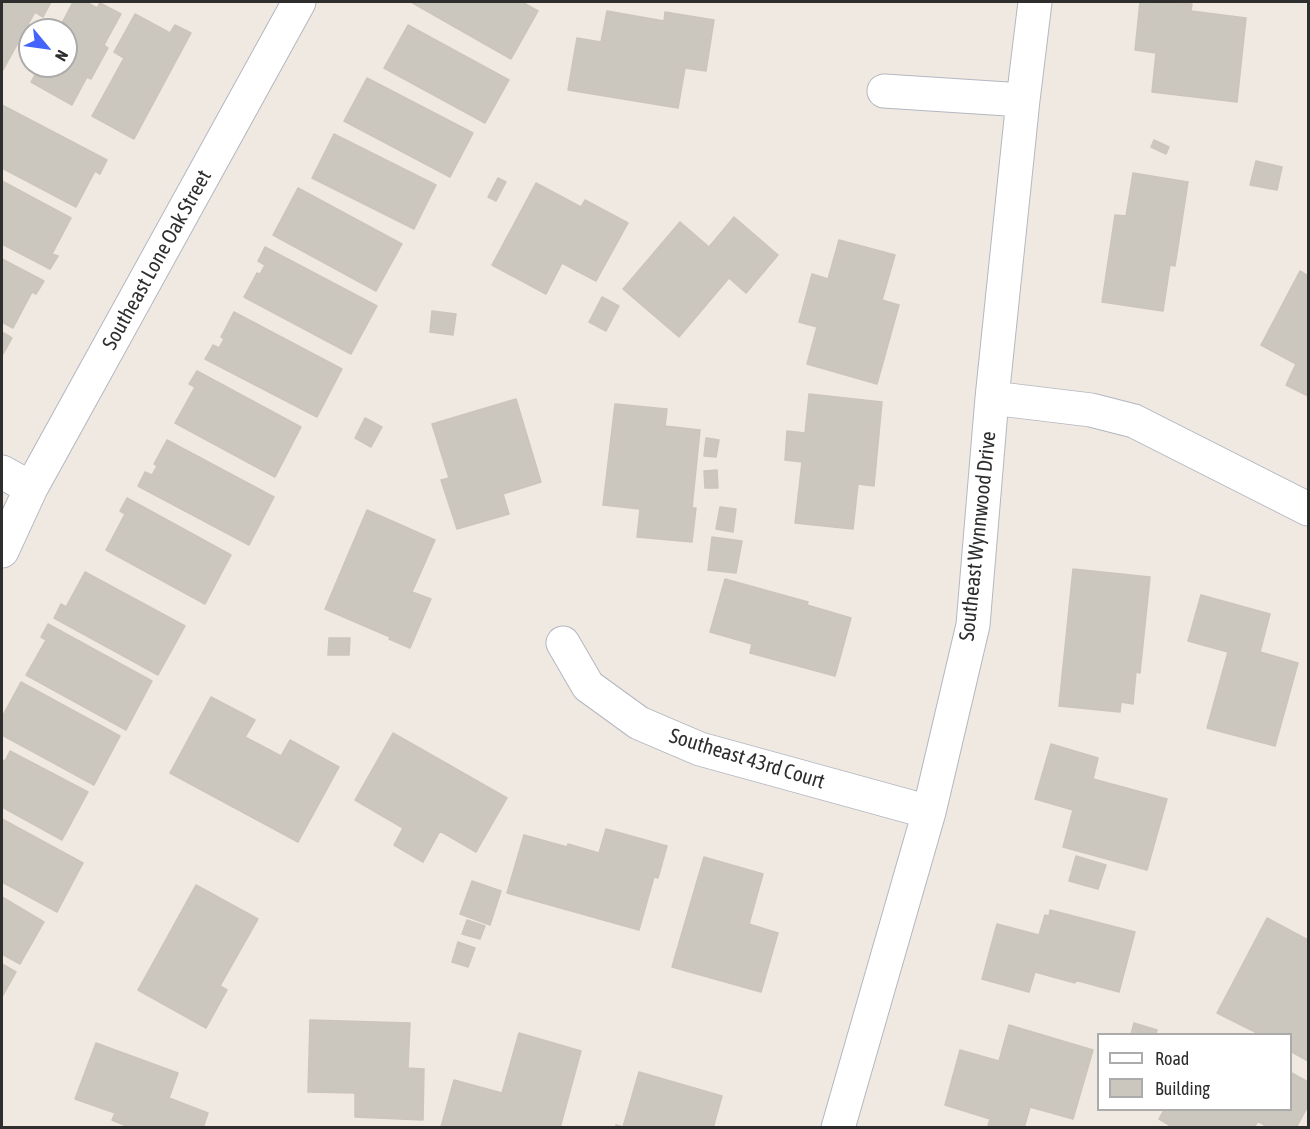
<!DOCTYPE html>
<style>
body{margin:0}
#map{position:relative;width:1310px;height:1129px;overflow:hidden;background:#efe9e1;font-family:"Asap Condensed",sans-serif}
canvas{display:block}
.frame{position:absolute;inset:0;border:3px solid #2e2e2e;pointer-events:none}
.legend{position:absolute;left:1097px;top:1033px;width:195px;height:78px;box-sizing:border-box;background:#fff;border:2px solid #ababab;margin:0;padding:8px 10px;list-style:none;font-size:18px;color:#2e2e2e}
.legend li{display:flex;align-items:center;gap:12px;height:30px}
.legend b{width:30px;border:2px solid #ababab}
.north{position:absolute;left:18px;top:18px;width:60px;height:60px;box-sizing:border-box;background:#fff;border:2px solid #ababab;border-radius:50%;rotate:119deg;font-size:16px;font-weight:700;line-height:24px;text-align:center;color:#2e2e2e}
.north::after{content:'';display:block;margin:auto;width:21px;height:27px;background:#4264fb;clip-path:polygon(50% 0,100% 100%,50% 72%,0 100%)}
</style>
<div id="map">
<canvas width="1310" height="1129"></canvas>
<div class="frame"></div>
<ul class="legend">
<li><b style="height:8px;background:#fff"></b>Road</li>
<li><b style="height:16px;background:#cbc7bf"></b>Building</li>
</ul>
<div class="north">N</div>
</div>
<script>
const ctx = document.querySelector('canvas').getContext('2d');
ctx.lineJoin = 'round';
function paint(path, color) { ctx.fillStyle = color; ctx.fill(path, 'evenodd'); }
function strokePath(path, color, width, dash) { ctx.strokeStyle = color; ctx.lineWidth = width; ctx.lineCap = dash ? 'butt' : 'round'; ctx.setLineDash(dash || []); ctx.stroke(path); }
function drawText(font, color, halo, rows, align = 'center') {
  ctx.font = font + ' "Asap Condensed",sans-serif'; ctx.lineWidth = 5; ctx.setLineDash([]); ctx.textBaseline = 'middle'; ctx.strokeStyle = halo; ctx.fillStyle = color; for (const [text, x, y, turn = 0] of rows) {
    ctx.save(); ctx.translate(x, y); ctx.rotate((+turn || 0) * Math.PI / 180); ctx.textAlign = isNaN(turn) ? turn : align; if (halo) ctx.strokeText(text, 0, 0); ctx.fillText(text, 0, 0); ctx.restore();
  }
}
const building = new Path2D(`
 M2,2h49l-8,15 -8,-5 -32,58z
 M73,2h13l11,6 3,-5 21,11 -17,31 4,3 -17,31 -4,-2 -15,28 -41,-23 9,-16h26v-36h-2l2,-5 -4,-2z
 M411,2h111l16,9 -27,48z
 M1140,2l52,2 -1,7 55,7 -9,84 -85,-10 4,-39 -21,-3z
 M607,11l57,10 1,-9 49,8 -8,51 -21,-3 -7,40 -110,-18 9,-52 24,4z
 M135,14l35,19 5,-8 16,8 -57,106 -42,-23 32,-58 -10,-6z
 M408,25l101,55 -24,43 -101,-55z
 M367,78l106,55 -23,44 -106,-56z
 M2,105l105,55 -7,14 -5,-3 -19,36 -74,-39z
 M334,134l102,51 -22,44 -102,-51z
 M1154,140l15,7 -3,7 -15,-7z
 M1256,161l26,6 -5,23 -27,-5z
 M1133,173l55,9 -13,84 -5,-1 -7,46 -61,-9 13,-87 11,1z
 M498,178l8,4 -10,19 -8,-4z
 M2,181l69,37 -19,36 6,2 -8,13 -48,-25z
 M536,183l45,24 4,-7 43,23 -32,58 -34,-18 -16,31 -54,-29z
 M298,188l104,56 -26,47 -103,-56z
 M734,217l44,38 -32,38 -17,-15 -50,59 -56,-48 57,-67 29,25z
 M839,240l56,15 -13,45 17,5 -22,79 -70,-20 10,-37 -18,-5 13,-48 16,5z
 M265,247l112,59 -26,48 -107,-57 13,-24 3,1 5,-9 -7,-4z
 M2,259l42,22 -8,13 -4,-2 -19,36 -11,-6z
 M1300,271l8,5v120l-22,-11 10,-21 -35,-19z
 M602,297l17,9 -13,25 -17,-9z
 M432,311l24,3 -3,21 -23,-3z
 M234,312l108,57 -25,48 -112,-58 8,-14 6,3 5,-9 -3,-2z
 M2,332l10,6 -10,18z
 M197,371l104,56 -26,50 -100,-54 20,-36 -6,-3z
 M809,394l73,8 -8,84 -16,-2 -5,45 -58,-6 7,-61 -17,-2 2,-29 18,2z
 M516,399l25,83 -38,12 6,20 -52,15 -16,-49 8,-2 -17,-54z
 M615,404l52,5 -2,17 35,4 -8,78h4l-4,34 -55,-5 3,-28 -37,-4z
 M365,418l17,9 -11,20 -16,-9z
 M706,438l13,2 -3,17 -12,-1z
 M167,440l107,57 -25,48 -111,-59 7,-14 7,3 5,-9 -3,-2z
 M717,470l1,18h-13l-1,-17z
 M127,498l104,57 -26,49 -99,-54 19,-36 -5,-3z
 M720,507l16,2 -3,23 -17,-3z
 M367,510l68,30 -23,52 19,7 -21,49 -21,-9 1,-2 -65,-28z
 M712,537l30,4 -6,32 -28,-3z
 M1073,569l77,8 -10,96 -4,-1 -3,32 -12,-2 -1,10 -61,-6z
 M85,572l100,54 -27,49 -104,-57 7,-14 5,3z
 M725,579l83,23 -1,3 44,13 -16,58 -85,-23 2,-9 -42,-12z
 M1201,595l69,19 -10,38 38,11 -23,83 -68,-18 21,-76 -40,-11z
 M48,624l104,57 -26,49 -100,-55 20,-35 -5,-3z
 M329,638h21l-1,17h-21z
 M21,682l99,54 -26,49 -92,-50v-18z
 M211,697l44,23 -10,17 36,19 9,-16 49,27 -41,75 -128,-69z
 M393,733l114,65 -31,54 -36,-21 -17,31 -29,-17 9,-17 -48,-28z
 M1051,744l47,14 -5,21 74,20 -20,71 -84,-23 10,-37 -38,-11z
 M10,751l78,41 -26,48 -60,-33v-47l3,1z
 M2,819l81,44 -26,49 -55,-30z
 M606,829l61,17 -9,32 -4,-1 -15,53 -132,-37 17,-58 43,12 1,-3 31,9z
 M1076,856l30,9 -8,24 -29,-8z
 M704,857l59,17 -14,50 29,9 -17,59 -89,-25z
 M472,881l29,10 -11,34 -30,-11z
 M196,885l62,34 -38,67 7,4 -21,38 -68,-38z
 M2,897l42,25 -24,42 -18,-10z
 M1050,910l85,22 -16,60 -44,-12v3l-40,-11 -6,20 -47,-13 15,-55 42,11 6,-20 4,1z
 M1267,918l41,22v121l-18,-10v-17h-31l-42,-21z
 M467,920l18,6 -5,13 -18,-5z
 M458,942l17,6 -7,19 -16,-5z
 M2,964l14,8 -14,25z
 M310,1020l100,3 -2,45 16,1 -1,51 -68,-3v-24l-47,-1z
 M1134,1023l23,7 -1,4h-25z
 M1009,1025l84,25 -20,69 -43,-12 -6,21h-32l-4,-2 2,-7 -45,-14 15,-55 39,11z
 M519,1033l62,18 -21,77 -119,-1 13,-47 48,13z
 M96,1043l82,30 -9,25 39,15 -5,15h-72l-19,-8 3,-7 -40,-14z
 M639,1072l83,24 -9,32h-97v-3l7,2z
 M1290,1072l18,10v24l-12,22h-27l-11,-7 -4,7h-80l-15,-9 5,-9h126z`);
const minor = new Path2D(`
 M884,91l139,9
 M992,398l99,12 43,11 174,88
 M2,472l29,16 268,-486
 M2,551l29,-63
 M563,643l25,43 51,37 61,26 229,63
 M838,1128l91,-316 44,-187 19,-227 31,-298 12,-98`);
const streetNames = [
 ["Southeast Lone Oak Street",157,260,-61],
 ["Southeast Wynnwood Drive",978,536,-84],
 ["Southeast 43rd Court",747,759,17]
];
paint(building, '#cbc7bf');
strokePath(building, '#cbc5ba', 1.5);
strokePath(minor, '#b4b7c1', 35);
strokePath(minor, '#fff', 33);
drawText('21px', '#2e2e2e', '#fff', streetNames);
</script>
